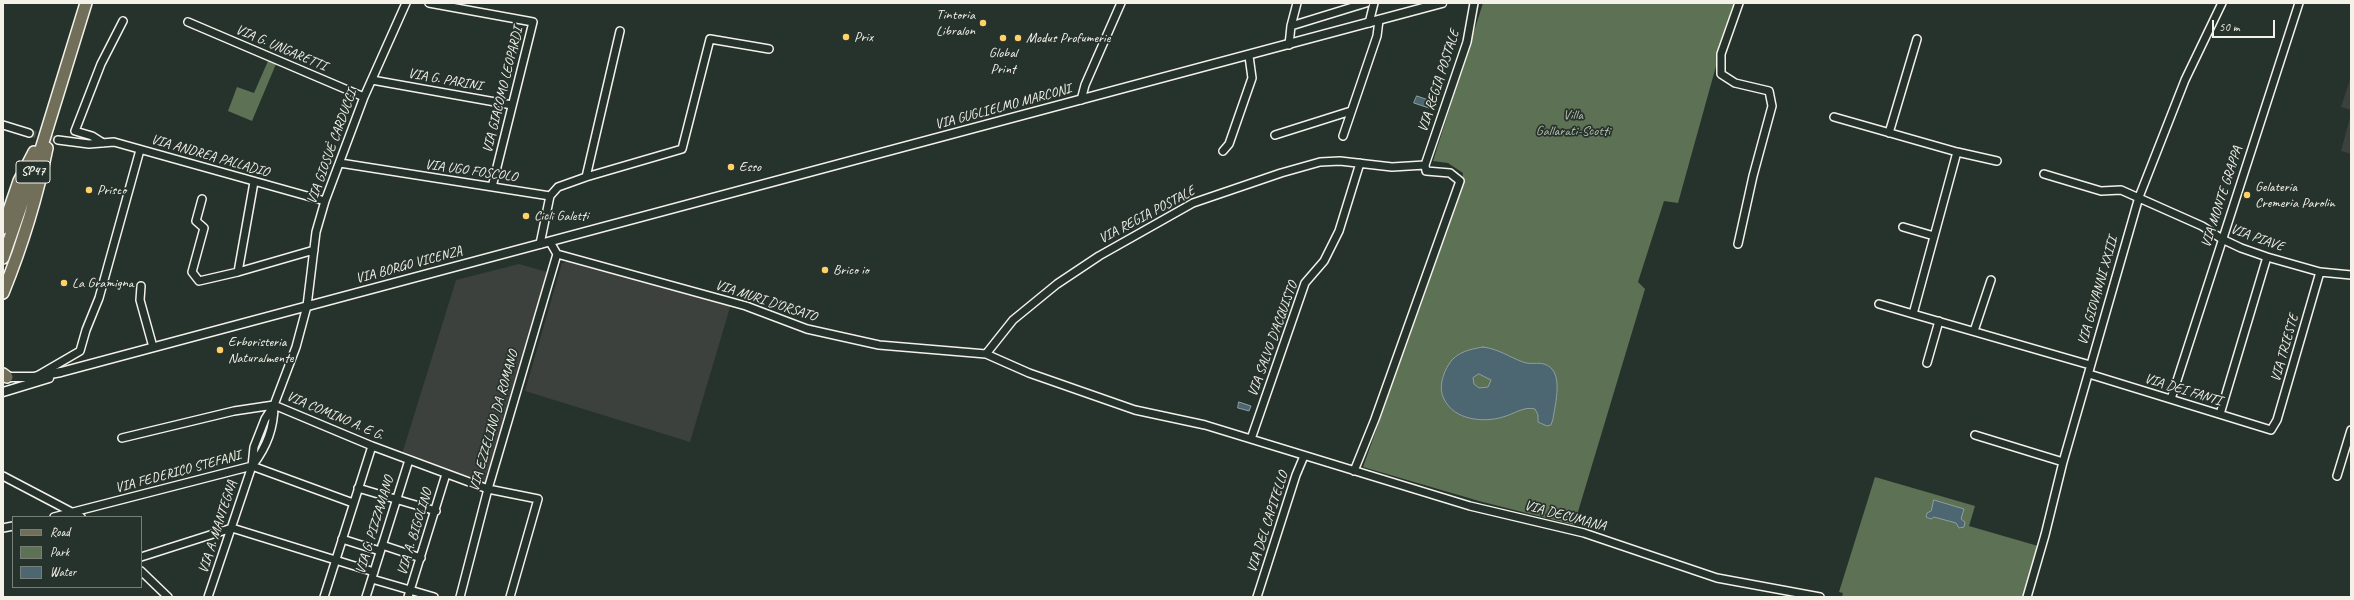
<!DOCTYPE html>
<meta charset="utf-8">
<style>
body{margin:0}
#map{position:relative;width:2354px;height:600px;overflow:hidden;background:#26332d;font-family:Caveat,sans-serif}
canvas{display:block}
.frame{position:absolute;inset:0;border:4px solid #f4f1e8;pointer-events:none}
.legend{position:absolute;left:12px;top:516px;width:130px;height:72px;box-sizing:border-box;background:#26332d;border:1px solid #787f78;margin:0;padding:5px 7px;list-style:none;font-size:12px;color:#f4f1e8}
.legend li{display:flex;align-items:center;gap:8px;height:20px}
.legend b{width:20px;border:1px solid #787f78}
.scale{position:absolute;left:2212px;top:20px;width:63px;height:18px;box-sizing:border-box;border:2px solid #f4f1e8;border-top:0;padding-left:5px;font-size:12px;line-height:14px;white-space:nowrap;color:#f4f1e8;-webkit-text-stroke:3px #26332d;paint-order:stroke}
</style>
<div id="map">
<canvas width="2354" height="600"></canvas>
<div class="frame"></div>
<ul class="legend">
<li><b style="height:5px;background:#716e59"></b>Road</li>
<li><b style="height:11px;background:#5d7154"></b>Park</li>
<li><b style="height:11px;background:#4c6772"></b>Water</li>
</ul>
<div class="scale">50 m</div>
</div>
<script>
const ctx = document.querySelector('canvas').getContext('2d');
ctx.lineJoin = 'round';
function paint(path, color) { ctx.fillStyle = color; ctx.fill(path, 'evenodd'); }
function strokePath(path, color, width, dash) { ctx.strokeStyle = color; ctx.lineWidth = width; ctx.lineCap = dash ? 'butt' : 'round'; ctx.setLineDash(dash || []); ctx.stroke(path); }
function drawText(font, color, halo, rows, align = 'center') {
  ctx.font = font + ' Caveat,sans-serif'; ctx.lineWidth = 3.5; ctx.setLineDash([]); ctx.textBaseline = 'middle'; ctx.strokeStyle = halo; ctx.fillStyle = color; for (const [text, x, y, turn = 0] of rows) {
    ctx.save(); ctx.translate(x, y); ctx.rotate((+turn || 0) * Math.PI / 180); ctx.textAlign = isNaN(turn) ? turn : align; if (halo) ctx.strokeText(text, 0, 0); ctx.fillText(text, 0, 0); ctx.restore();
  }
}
const built = new Path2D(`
 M2351,77v33l-10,-3z
 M2351,114v40l-10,-3z
 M571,261l160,43 -41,138 -165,-51 37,-128z
 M519,264l28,8 -60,212 -85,-30 54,-174z`);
const green = new Path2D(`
 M1483,3h254l-19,56 -40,144 -14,-2 -26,81 7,7 -71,236 -95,-24 -116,-34 98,-275 2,-19 -15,-10 -15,-2z
 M268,61l8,3 -24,57 -24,-10 9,-24 17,6z
 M1875,477l100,29 -6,20 69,20 -15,51h-181l1,-4 -4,-1z`);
const water = new Path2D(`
 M1417,96l17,6 -2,7 -18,-6z
 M1483,347c16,2 26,10 40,15 8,3 14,0 21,2 21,6 11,40 9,55l-2,6 -4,1 -9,-4v-7l-3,-6c-11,-3 -21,5 -32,8 -20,6 -49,3 -59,-18 -6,-11 -1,-26 5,-35 7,-12 22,-15 34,-17zM1479,374l12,6 -3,7 -9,1 -5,-4 -1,-6z
 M1239,402l12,4 -2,5 -11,-3z
 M1934,500l30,9 -3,10 4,3 -1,5 -5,1 -3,-5 -22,-6 -3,2 -5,-2 1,-4 4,-2z`);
const minorTunnel = new Path2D(`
 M29,133l29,7`);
const minor = new Path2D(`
 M429,3l104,19 -41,165
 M188,22l176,75
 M1369,23l5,-20
 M1291,26l75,-23
 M1289,45l2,-19 6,-23
 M372,80l140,25
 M1081,100l4,-15 36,-82
 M1834,117l123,35 -44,162 177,51
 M3,125l26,8
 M1889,133l28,-94
 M1275,135l76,-24
 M1343,136l34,-100 2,-16
 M58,140l31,4 25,-2 211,59
 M103,143l-11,-7 -17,-5 26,-67 22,-43
 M1223,151l6,-7 23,-66 -3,-22
 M1957,152l40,9
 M340,163l210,33 -10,48
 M2044,174l57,17 20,-1 81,36 20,13 19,9 26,9 53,15 31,3
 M586,177l34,-146
 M254,182l-16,90 76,-22
 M550,196l8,-9 28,-10 96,-28 28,-110 59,10
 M202,199l-6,22 8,7 -12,44 7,9 39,-9
 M1903,227l31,9
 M550,242l7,12 189,52 61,23 72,16 107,9 43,19 106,37 70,15 265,81 114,27 133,45 103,19
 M1738,244l15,-68 19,-70 -3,-15 -34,-8 -14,-9v-20l18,-51
 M141,286l-1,14 13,47
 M1879,304l34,10
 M1974,331l17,-51
 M986,354l27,-34 44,-36 42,-28 94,-53 88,-30 39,-11 20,-1 52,6 33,-2
 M1927,363l12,-42
 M2089,374l182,56 6,-10 43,-148
 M37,376l43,-25 6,-21 13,-32 41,-148
 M2171,399l128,-396
 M2220,414l47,-157
 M1975,435l88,27
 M122,438l112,-27 40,-6 98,41 116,43 50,10 -28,98
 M1251,439l54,-156 19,-22 15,-30 21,-68
 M253,465c14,-19 21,-37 21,-60
 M1354,471l21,-52 85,-238 -10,-8 -24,-2 -1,-6 42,-123 7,-39
 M3,476l78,41
 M2337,476l14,-46
 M358,488l78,23
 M54,517l198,-51 101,37
 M3,528l10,-2
 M342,539l38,12
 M382,545l39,13
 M141,557l91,-29 142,44
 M141,571l27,26
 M372,579l62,18
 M208,597l44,-131 2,-19 11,-28 9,-14 22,-58 11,-41 9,-74 9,-31 39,-104 42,-94
 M324,597l48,-151
 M366,597l43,-137
 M408,597l38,-123
 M460,597l28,-108 69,-235
 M1257,597l39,-122 8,-19
 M2027,597l18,-62 18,-73 76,-265 46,-117 37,-77`);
const tertiary = new Path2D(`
 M3,377h31l27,-5 1381,-369
 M3,392l46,-14`);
const primary = new Path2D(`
 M3,228l16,-47 15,-29
 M3,258l38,-109 45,-146
 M3,293c19,-47 34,-95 44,-145
 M3,374l4,3`);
const markers = [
 [983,23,4,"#ffd166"],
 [846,37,4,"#ffd166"],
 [1003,38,4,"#ffd166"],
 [1018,38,4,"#ffd166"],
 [731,167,4,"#ffd166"],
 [89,190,4,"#ffd166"],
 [2247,195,4,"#ffd166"],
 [526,216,4,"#ffd166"],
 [825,270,4,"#ffd166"],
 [64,283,4,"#ffd166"],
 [220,350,4,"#ffd166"]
];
const shields = [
 [33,172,34]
];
const shieldNames = [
 ["SP47",33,172]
];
const poiNames = [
 ["Tintoria",975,15,"right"],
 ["Libralon",975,31,"right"],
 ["Prix",854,37],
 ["Modus Profumerie",1026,38],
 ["Global",1003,53,"center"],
 ["Print",1003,69,"center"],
 ["Esso",739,167],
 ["Gelateria",2255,187],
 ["Cremeria Parolin",2255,203],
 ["Prisco",97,190],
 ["Cicli Galetti",534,216],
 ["Brico io",833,270],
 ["La Gramigna",72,283],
 ["Erboristeria",228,342],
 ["Naturalmente",228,358]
];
const streetNames = [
 ["VIA G. UNGARETTI",281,48,23],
 ["VIA G. PARINI",445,80,10],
 ["VIA REGIA POSTALE",1439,81,-72],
 ["VIA GIACOMO LEOPARDI",503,90,-76],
 ["VIA GUGLIELMO MARCONI",1003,107,-15],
 ["VIA GIOSUÈ CARDUCCI",332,147,-70],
 ["VIA ANDREA PALLADIO",210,156,16],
 ["VIA UGO FOSCOLO",471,171,8],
 ["VIA MONTE GRAPPA",2222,197,-72],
 ["VIA REGIA POSTALE",1147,215,-28],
 ["VIA PIAVE",2257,238,20],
 ["VIA BORGO VICENZA",409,265,-15],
 ["VIA GIOVANNI XXIII",2098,291,-74],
 ["VIA MURI D'ORSATO",766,301,18],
 ["VIA SALVO D'ACQUISTO",1273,339,-70],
 ["VIA TRIESTE",2285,348,-74],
 ["VIA DEI FANTI",2183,390,17],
 ["VIA COMINO A. E G.",335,416,23],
 ["VIA EZZELINO DA ROMANO",494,421,-74],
 ["VIA FEDERICO STEFANI",178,472,-15],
 ["VIA DECUMANA",1565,516,15],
 ["VIA DEL CAPITELLO",1268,522,-72],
 ["VIA G. PIZZAMANO",375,525,-73],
 ["VIA A. MANTEGNA",218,527,-72],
 ["VIA A. BIGOLINO",415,532,-73]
];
const parkNames = [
 ["Villa",1573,115],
 ["Gallarati-Scotti",1573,131]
];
paint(built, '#3c413e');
paint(green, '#5d7154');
paint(water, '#4c6772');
strokePath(water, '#8f9ea1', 1);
strokePath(minorTunnel, '#455049', 7, [7, 3.5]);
strokePath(minor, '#f4f1e8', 10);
strokePath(tertiary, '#f4f1e8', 11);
strokePath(primary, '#f4f1e8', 14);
strokePath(minor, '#26332d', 7);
strokePath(tertiary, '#26332d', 8);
strokePath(primary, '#716e59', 11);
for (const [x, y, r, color] of markers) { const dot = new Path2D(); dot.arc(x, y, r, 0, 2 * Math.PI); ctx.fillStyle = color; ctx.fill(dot); strokePath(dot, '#26332d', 1.5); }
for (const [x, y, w] of shields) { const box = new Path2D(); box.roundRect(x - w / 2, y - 11, w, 22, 3); ctx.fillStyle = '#26332d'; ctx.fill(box); strokePath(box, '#f4f1e8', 1); }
drawText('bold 13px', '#f4f1e8', null, shieldNames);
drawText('14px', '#f4f1e8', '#26332d', poiNames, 'left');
drawText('14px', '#f4f1e8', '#26332d', streetNames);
drawText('14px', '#b8bead', '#26332d', parkNames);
</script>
